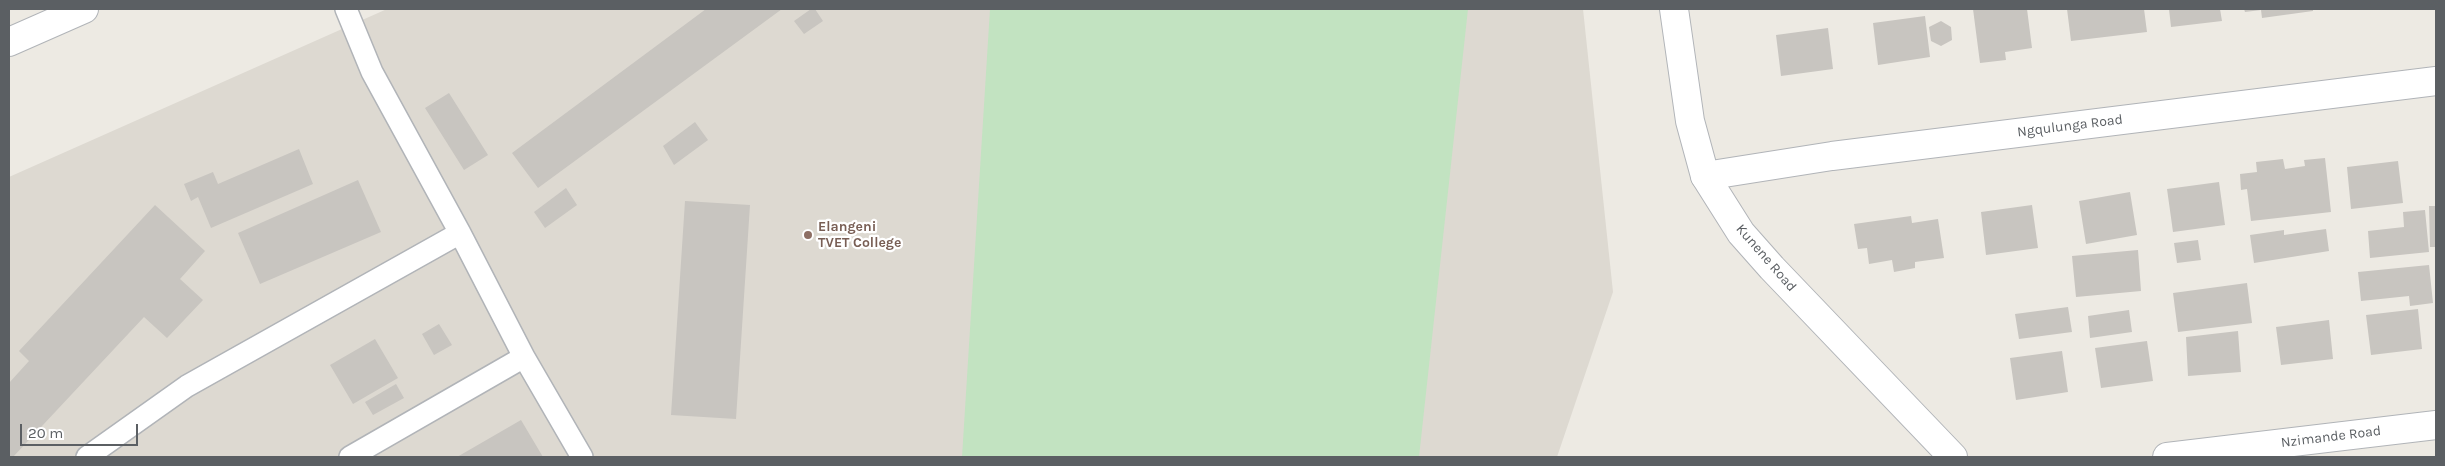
<!DOCTYPE html>
<style>
body{margin:0}
#map{position:relative;width:2445px;height:466px;overflow:hidden;background:#edeae3;font-family:Karla,sans-serif}
canvas{display:block}
.frame{position:absolute;inset:0;border:10px solid #5b5f63;pointer-events:none}
.scale{position:absolute;left:20px;top:424px;width:118px;height:22px;box-sizing:border-box;border:2px solid #5b5f63;border-top:0;padding-left:6px;font-size:15px;line-height:18px;white-space:nowrap;color:#5b5f63;-webkit-text-stroke:4px #fff;paint-order:stroke}
</style>
<div id="map">
<canvas width="2445" height="466"></canvas>
<div class="frame"></div>
<div class="scale">20 m</div>
</div>
<script>
const ctx = document.querySelector('canvas').getContext('2d');
ctx.lineJoin = 'round';
function paint(path, color) { ctx.fillStyle = color; ctx.fill(path, 'evenodd'); }
function strokePath(path, color, width, dash) { ctx.strokeStyle = color; ctx.lineWidth = width; ctx.lineCap = dash ? 'butt' : 'round'; ctx.setLineDash(dash || []); ctx.stroke(path); }
function drawText(font, color, halo, rows, align = 'center') {
  ctx.font = font + ' Karla,sans-serif'; ctx.lineWidth = 4.5; ctx.setLineDash([]); ctx.textBaseline = 'middle'; ctx.strokeStyle = halo; ctx.fillStyle = color; for (const [text, x, y, turn = 0] of rows) {
    ctx.save(); ctx.translate(x, y); ctx.rotate((+turn || 0) * Math.PI / 180); ctx.textAlign = isNaN(turn) ? turn : align; if (halo) ctx.strokeText(text, 0, 0); ctx.fillText(text, 0, 0); ctx.restore();
  }
}
const education = new Path2D(`
 M387,9h1196l30,283 -56,165h-1548v-280z`);
const green = new Path2D(`
 M990,9h478l-49,448h-457z`);
const building = new Path2D(`
 M706,9h76l-244,179 -26,-35z
 M811,9h4l8,12 -19,13 -10,-13z
 M1973,9h54l5,39 -27,4 1,8 -26,3z
 M2067,9h77l3,23 -76,9z
 M2169,9h51l2,12 -51,6z
 M2244,9h69v2l-51,7 -1,-8 -16,2z
 M1925,16l5,41 -52,8 -5,-42z
 M1941,21l10,6 1,13 -11,6 -10,-5 -2,-14z
 M1828,28l5,41 -52,7 -5,-41z
 M449,93l39,62 -24,15 -39,-62z
 M695,122l13,18 -34,25 -11,-19z
 M299,149l14,35 -102,44 -13,-31 -7,4 -7,-17 29,-12 5,12z
 M2325,158l6,54 -80,9 -4,-32 -6,1 -1,-16 17,-2 -1,-10 27,-3 2,10 20,-3 -1,-6z
 M2398,161l5,42 -52,6 -4,-42z
 M358,180l23,52 -121,52 -22,-51z
 M2219,182l6,43 -52,7 -6,-43z
 M566,188l11,17 -32,23 -11,-16z
 M2130,192l7,43 -51,9 -7,-43z
 M685,201l65,4 -14,214 -65,-4z
 M155,205l50,46 -25,28 23,21 -36,38 -23,-21 -131,140h-4v-74l20,-22 -10,-10z
 M2032,205l6,43 -52,7 -5,-43z
 M2429,206h7v41h-6z
 M2425,210l4,42 -59,6 -2,-27 36,-4 -1,-15z
 M1911,216l1,7 26,-4 6,39 -29,4v6l-21,4 -2,-12 -23,4 -2,-16 -9,1 -4,-25z
 M2326,229l3,22 -75,12 -4,-28 34,-5v5z
 M2198,240l3,20 -24,3 -3,-20z
 M2138,250l3,41 -65,6 -4,-41z
 M2429,265l4,38 -23,3 -1,-10 -48,5 -3,-29z
 M2247,283l5,40 -74,9 -5,-39z
 M2068,307l4,25 -53,7 -4,-25z
 M2418,309l4,40 -51,6 -5,-40z
 M2129,310l3,22 -42,6 -2,-22z
 M2329,320l4,39 -52,6 -5,-38z
 M439,324l13,21 -18,10 -12,-21z
 M2238,331l3,41 -53,4 -2,-39z
 M375,339l23,39 -45,26 -23,-39z
 M2147,341l6,40 -52,7 -6,-40z
 M2062,351l6,41 -52,8 -6,-42z
 M396,384l8,14 -31,17 -8,-13z
 M521,420l22,37h-86z`);
const service = new Path2D(`
 M346,9l26,63 88,161 64,124 -174,100
 M524,357l58,100
 M87,457l100,-71 273,-153`);
const minor = new Path2D(`
 M1705,176l127,-20 604,-75
 M2167,457l269,-32`);
const tertiary = new Path2D(`
 M1674,9l16,112 15,55 36,57 31,35 181,189
 M9,42l75,-33`);
const markers = [
 [808,235,5,"#8d6e63"]
];
const streetNames = [
 ["Ngqulunga Road",2070,126,-7],
 ["Kunene Road",1766,258,49],
 ["Nzimande Road",2331,437,-7]
];
const educationNames = [
 ["Elangeni",818,227],
 ["TVET College",818,243]
];
paint(education, '#ddd9d1');
paint(green, '#c2e3c1');
paint(building, '#c8c5c0');
strokePath(service, '#b1b4b8', 24);
strokePath(minor, '#b1b4b8', 30);
strokePath(tertiary, '#b1b4b8', 30);
strokePath(service, '#fff', 21);
strokePath(minor, '#fff', 28);
strokePath(tertiary, '#fff', 28);
for (const [x, y, r, color] of markers) { const dot = new Path2D(); dot.arc(x, y, r, 0, 2 * Math.PI); ctx.fillStyle = color; ctx.fill(dot); strokePath(dot, '#fff', 2); }
drawText('14px', '#5b5f63', '#fff', streetNames);
drawText('bold 14px', '#785e54', '#fff', educationNames, 'left');
</script>
